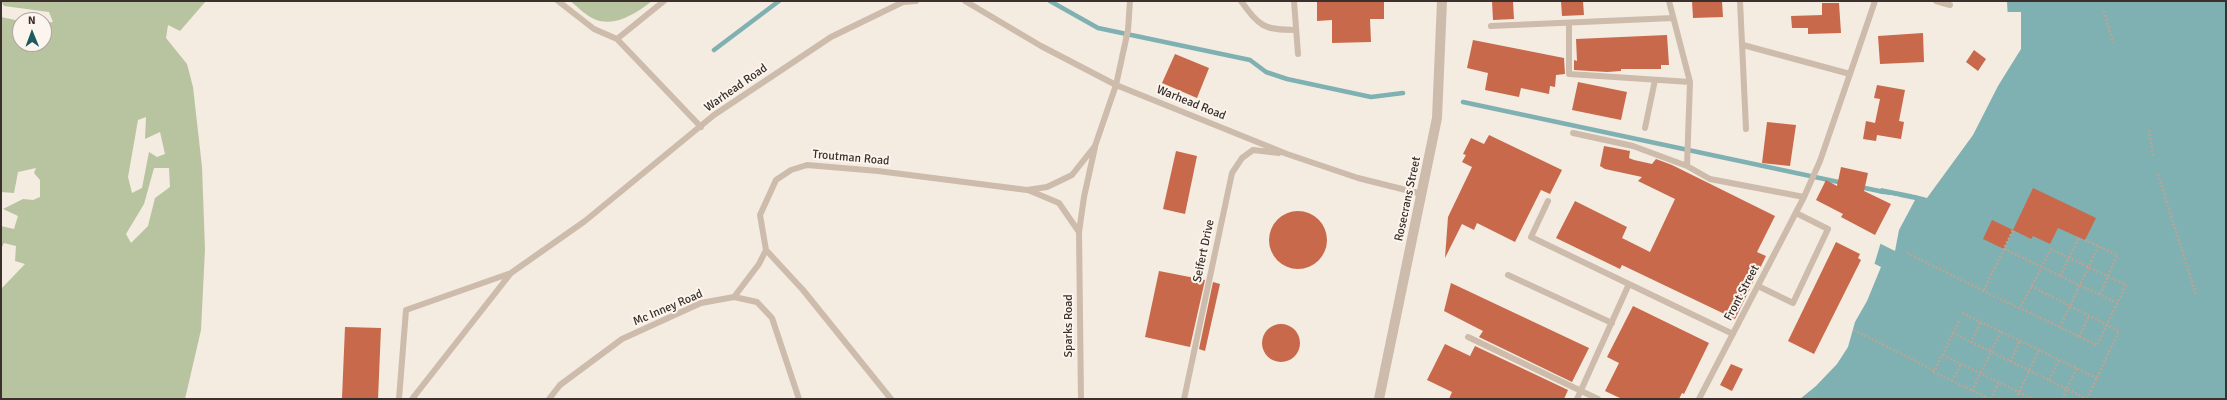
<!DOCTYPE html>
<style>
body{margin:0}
#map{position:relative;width:2227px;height:400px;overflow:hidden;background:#f4ebe1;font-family:Signika,sans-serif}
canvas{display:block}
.frame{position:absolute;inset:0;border:2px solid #3b302b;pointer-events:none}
.north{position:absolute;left:12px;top:12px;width:40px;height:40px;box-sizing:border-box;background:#fbf5ee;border:1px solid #aea6a0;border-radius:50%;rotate:359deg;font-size:11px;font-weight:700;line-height:16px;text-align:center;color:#3b302b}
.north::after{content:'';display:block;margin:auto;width:14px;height:18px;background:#1f5a5e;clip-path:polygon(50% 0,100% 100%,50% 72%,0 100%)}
</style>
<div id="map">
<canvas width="2227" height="400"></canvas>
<div class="frame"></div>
<div class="north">N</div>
</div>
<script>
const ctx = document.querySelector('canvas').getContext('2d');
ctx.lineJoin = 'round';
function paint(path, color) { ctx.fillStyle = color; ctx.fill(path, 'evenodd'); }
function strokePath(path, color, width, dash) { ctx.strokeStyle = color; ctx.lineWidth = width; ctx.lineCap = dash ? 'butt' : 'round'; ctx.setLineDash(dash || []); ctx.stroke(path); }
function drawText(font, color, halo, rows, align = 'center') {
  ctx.font = font + ' Signika,sans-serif'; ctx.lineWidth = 4; ctx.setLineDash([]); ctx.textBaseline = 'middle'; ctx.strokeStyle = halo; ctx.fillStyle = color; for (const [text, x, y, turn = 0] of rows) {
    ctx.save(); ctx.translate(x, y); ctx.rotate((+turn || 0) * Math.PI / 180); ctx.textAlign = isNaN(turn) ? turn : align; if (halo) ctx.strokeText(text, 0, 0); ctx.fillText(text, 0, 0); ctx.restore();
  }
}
const green = new Path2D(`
 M1,1h205l-26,30 -12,-6 -2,13 21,26 6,23 9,80 3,82 -4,81 -16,69h-184v-110l24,-25 -10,-3 1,-15 -12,-3 -3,6v-23l13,3 4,-13 -15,-7 20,-10 10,1 7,-3v-17l-6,-7 2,-5 -18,4 -4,21 -13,-1v-175l19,4v23h24v-21l9,-1 -4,-10 -45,-6zM146,117l-1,22 15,-7 5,22 -8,3 -8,-5 -7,36 -10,5 -4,-16 10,-57zM154,168h15l1,19 -15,11 -7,28 -17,17 -5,-9 18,-30z
 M570,1h82c-17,13 -39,28 -60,17 -8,-4 -15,-12 -22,-17z`);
const water = new Path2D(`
 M2007,1h219v398h-432l22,-25 53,-92 15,-50 16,-35 -22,-4 3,-5 35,7 56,-89 37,-67z`);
const pier = new Path2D(`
 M2005,12h16v37l-23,37 -25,49 -46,63 -19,-5 1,-1 6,1 55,-88 37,-66z
 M1890,195l25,5 -16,30 -4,21 -16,-8 18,-44 -7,-2z
 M1873,263l8,4 -14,34 -12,21 -7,25 -11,17 -21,22 -16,13h-8l23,-26 52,-92z`);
const stream = new Path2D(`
 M1050,1l48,27 152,32 16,12 21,7 84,18 32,-4
 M714,50l65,-49
 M1463,102l380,81
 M1860,187l24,5`);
const building = new Path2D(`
 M1317,1h67v18h-14l1,23 -39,1v-23l-15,1z
 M1492,1h21l1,18 -21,1z
 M1561,1h22l1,14 -22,1z
 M1692,1h30l1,16 -30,1z
 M1822,3h17l2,30 -33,1v-6h-16l-1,-12 31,-1z
 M1923,33l1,29 -44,2 -2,-28z
 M1667,35l2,30h-8v4h-40v2l-14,1 -33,-2v-10l3,1 -1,-22z
 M1473,40l91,18 1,16 -9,1 -1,12 -5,-1 -1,8 -28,-6 -2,9 -34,-7 3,-17 -21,-5z
 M1974,50l12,9 -8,12 -12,-9z
 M1175,54l34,14 -12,30 -35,-15z
 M1578,82l49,10 -6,28 -49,-10z
 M1877,85l28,5 -6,31 5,1 -3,17 -24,-4 -1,6 -13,-2 3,-18 9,2 5,-24 -6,-1z
 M1767,122l29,3 -6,41 -28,-3z
 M1489,135l73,35 -12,24 -9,-4 -26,52 -38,-19 -3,7 -12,-6 -17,34 3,-41 24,-50 -10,-5 4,-7 -3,-1 8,-16 13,6z
 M1604,146l26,5 -1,7 5,2 18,4 4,-5 16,6 103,51 -18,36 9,4 -31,63 -113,-54 -2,4 -64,-31 19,-37 52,26 -5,11 28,14 25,-53 -37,-18 4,-4 -37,-8 -5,-3z
 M1176,151l21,5 -12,58 -22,-5z
 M1841,167l27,6 -4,18 27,13 -16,31 -34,-18 2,-3 -27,-14 10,-20 11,6z
 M2033,188l63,30 -11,22 -27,-12 -8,16 -17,-8 -2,3 -18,-9z
 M1269 240a29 29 0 1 1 58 0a29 29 0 1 1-58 0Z
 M1992,220l21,10 -9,19 -21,-10z
 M1836,242l24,12 -2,4 3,2 -47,94 -26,-13z
 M1159,271l46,9 -15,67 -45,-10z
 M1213,282l7,2 -15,67 -6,-2z
 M1451,283l138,65 -17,34 -93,-45 4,-6 -39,-20z
 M1633,306l76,37 -25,51 -2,-1 -3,6h-57l-17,-8 14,-28 -12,-6z
 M1262 343a19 19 0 1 1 38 0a19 19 0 1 1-38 0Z
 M345,327l36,1 -3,71 -36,-1z
 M1445,344l25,12 5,-10 93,44 -4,9h-115l3,-7 -25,-12z
 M1731,364l12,5 -11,22 -12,-6z`);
const path = new Path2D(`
 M2104,11l9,32
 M2149,130l4,26
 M2158,174l38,121
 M2085,240l32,15 -17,40
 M2004,249l113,54
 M1907,253l97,48c31,14 62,29 93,44l29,-60 -75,-36 -31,59
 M2060,276l19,-38
 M2031,286l88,45 -32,68
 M1984,290l29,-60
 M1962,313l135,65
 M1959,321l-25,51 56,27
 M2060,327l38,-80
 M1854,330l81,41
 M1953,333l134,66
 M2079,337l10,-21
 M1971,343l10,-22
 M1943,355l90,44
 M2010,362l10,-21
 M2049,380l10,-20
 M1952,381l9,-17
 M1972,391l29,-60
 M1991,399l8,-17
 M2016,399l23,-49
 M2062,399l15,-31`);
const service = new Path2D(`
 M558,1l36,28 23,10 47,-38
 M965,1l76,45 75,39 171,69 71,24 64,16
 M1241,1c19,26 23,29 55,29
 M1294,1l4,53
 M1669,1l21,81 -3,84 23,13 94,18
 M1740,1l6,128
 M1936,1l14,4
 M1569,23v51l121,8
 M1491,26l182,-8
 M617,39l84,88
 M1850,74l25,-73
 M1645,128l10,-48
 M1573,133l60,13 54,20
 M1028,190l31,13 20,29 2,167
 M1548,201l-17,36 202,97
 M1079,232l5,-35 11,-50
 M1508,275l104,48
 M1758,286l35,17 35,-74 -32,-16
 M734,297l25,-33 7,-14
 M1468,337l130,62
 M399,399l7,-89 105,-37
 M412,399l99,-126 74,-52 129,-106 117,-78 72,-35 13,-1
 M549,399l11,-14 62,-46 79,-36 33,-6 23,5 15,16 27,81
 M891,399l-88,-109 -37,-40 -6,-35 16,-35 15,-10 16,-5 71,6 149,19 20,-3 25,-12 23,-29 21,-61 12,-55 2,-29
 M1184,399l48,-226 10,-15 11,-8 26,3
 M1577,399l52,-115
 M1699,399l105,-202 16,-36 30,-87 -107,-29`);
const tertiary = new Path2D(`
 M1379,399l58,-281 5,-117`);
const streetNames = [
 ["Warhead Road",736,88,-35],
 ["Warhead Road",1191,103,22],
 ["Troutman Road",851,158,5],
 ["Rosecrans Street",1408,199,-78],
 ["Seifert Drive",1204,251,-78],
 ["Front Street",1742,293,-62],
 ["Mc Inney Road",668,308,-23],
 ["Sparks Road",1069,326,-90]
];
paint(green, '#b8c4a0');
paint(water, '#7fb0b2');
paint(pier, '#f4ebe1');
strokePath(stream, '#7fb0b2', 4.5);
paint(building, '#c8694b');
strokePath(path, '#b9a596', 2.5, [2, 2]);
strokePath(service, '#cdbbac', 6);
strokePath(tertiary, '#cdbbac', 10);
drawText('12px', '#3b302b', '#fbf5ee', streetNames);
</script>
